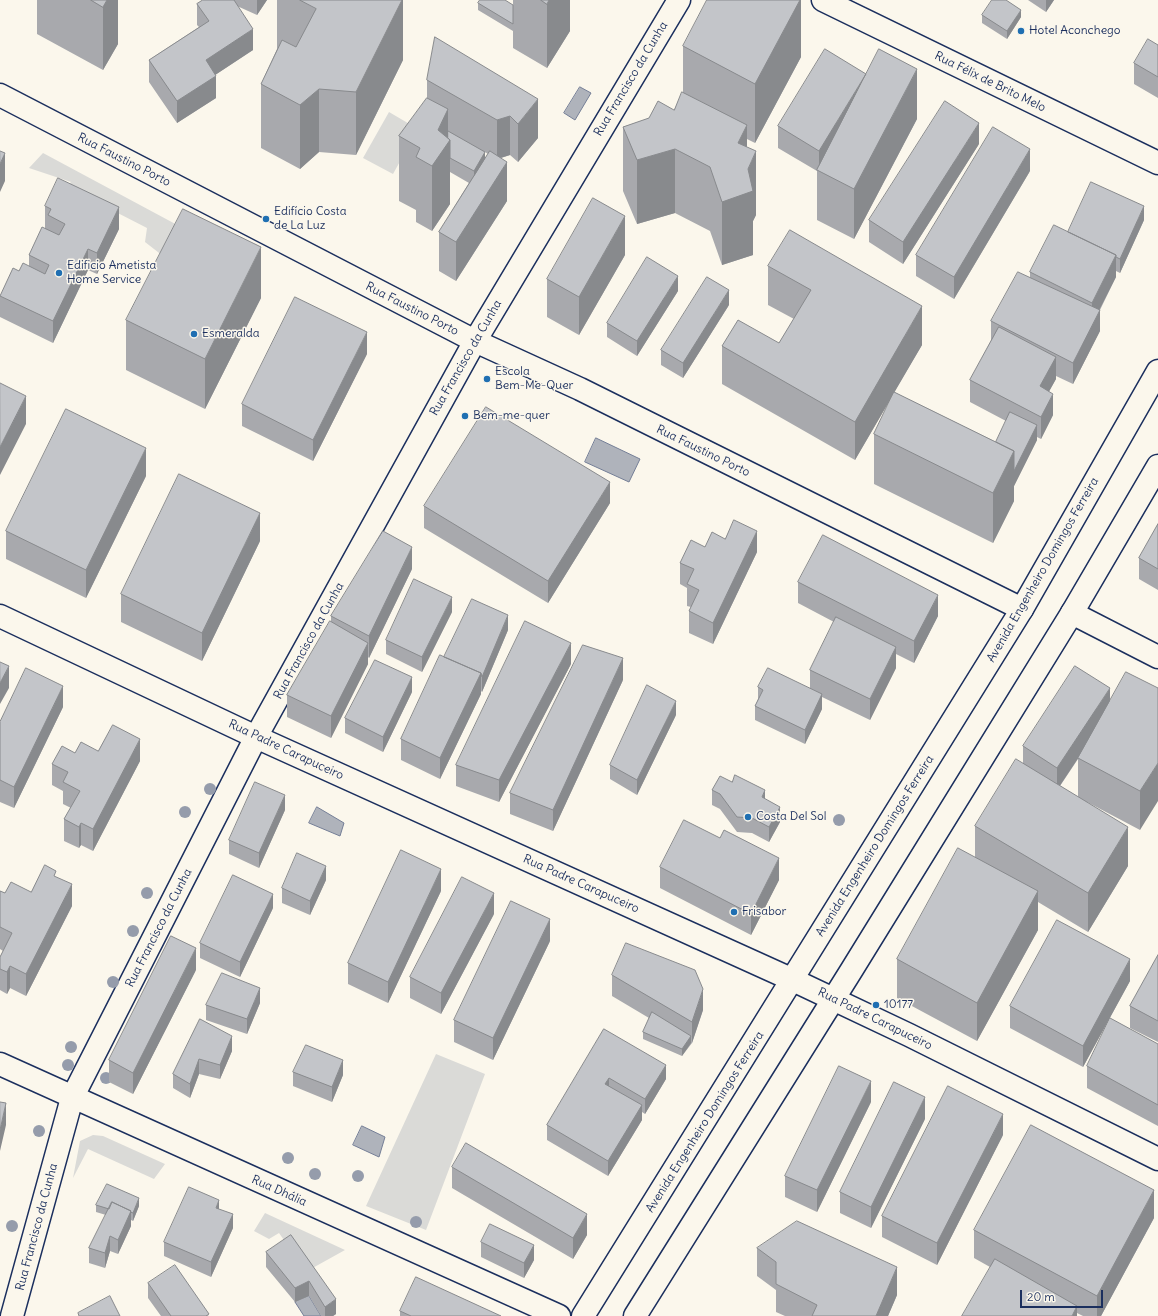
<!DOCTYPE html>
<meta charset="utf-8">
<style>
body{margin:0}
#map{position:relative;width:1158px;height:1316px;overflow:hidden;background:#fbf7ec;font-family:Delius,sans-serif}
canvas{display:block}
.scale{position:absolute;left:1020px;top:1290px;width:83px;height:18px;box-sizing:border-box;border:2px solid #1b2f5e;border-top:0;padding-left:5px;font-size:12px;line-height:14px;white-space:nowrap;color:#1b2f5e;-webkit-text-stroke:3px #fbf7ec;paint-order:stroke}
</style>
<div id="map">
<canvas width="1158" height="1316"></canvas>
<div class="scale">20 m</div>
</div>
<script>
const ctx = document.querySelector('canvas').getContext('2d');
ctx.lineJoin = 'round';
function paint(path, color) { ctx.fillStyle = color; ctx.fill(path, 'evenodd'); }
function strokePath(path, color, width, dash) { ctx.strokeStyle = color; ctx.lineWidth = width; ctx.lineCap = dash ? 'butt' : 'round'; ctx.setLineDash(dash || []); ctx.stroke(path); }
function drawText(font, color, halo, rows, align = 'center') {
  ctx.font = font + ' Delius,sans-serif'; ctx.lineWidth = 3; ctx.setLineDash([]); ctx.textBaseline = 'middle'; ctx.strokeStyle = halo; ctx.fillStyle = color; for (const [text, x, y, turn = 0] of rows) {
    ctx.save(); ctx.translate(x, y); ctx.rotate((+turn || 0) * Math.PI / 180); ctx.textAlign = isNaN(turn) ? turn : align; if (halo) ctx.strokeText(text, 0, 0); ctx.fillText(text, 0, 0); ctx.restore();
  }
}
const green = new Path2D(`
 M389,112l29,17 -25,45 -30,-16z
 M43,153l138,74 -18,29 -18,-14 2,-14 -80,-41 4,-5 -42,-14z
 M436,1054l49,20 -59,156 -60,-24z
 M93,1135l10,1 62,28 -11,15 -66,-30 -15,29 7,-37z
 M265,1213l80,37 -36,20 -18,-20 -12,-17 -10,6 -15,-8z`);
const water = new Path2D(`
 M580,87l11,6 -16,27 -11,-7z
 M596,438l44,21 -11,23 -44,-20z
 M317,807l27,16 -4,13 -31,-13z
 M362,1126l23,11 -6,20 -26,-12z
 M309,1296l12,20h-17l-9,-14z`);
const minor = new Path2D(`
 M0,95l475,246 105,48 442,220
 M1072,613l86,44
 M0,1064l559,252
 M12,1316l60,-218 184,-361 219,-396 204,-341`);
const tertiary = new Path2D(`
 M0,616l256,121 537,243 116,55 249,124`);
const secondary = new Path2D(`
 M823,0l335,163`);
const primary = new Path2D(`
 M583,1316l439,-707 136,-238
 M635,1316l216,-345 221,-358 86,-147`);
const trees = [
 [210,789],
 [185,812],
 [839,820],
 [147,893],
 [133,931],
 [113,982],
 [71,1047],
 [68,1065],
 [106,1078],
 [39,1131],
 [288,1158],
 [315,1174],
 [358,1176],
 [416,1222],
 [12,1226]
];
const wall = new Path2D(`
 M37,0h81v44l-15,26 -66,-36z
 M203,0h64l-10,15 -20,-9 16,44 -38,25 1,23 -39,25 -28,-41v-22l50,-33 -2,-2v-21z
 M277,0h126v60l-47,95 -37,-3 -19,17 -39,-21v-64l16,-35z
 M513,0h57v31l-23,37 -34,-20v-17l-35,-21v-7l35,2z
 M801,0v57l-46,86 -8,-4v8l9,68 -3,6v34l-31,10 -12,-34 -35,-18 -38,11 -14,-33v-64l51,-17 9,-17v-47z
 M1028,0h26l-8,12z
 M982,15l39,2 -14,22 -25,-16z
 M435,37l103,101 -20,24 -8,-7 -9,3 6,43 -51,80 -17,-10v-39l30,-49 -19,-11v32l-18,27 -16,-9v-12l-17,-9v-65l28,-38v-18zM485,152l3,2 -3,4z
 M1158,45v53l-24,-14v-21z
 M917,119l-63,120 -37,-19v-49l-39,-23v-22z
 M979,144l-76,120 -34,-22v-22z
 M1030,171l-76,128 -38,-23v-21z
 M45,206l74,23 -22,45 -9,-4 -35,73 -53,-26v-21l29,-30v-11l16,-27z
 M1144,220l-24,53 -4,-2v6l-16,33v21l-27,53 -17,-8v3l-7,12 4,24 -12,24 -4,-2v3l-23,46v15l-21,42 -119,-59v-50l20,-41 -39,67 -133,-76v-38l57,-3 15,-24 -26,-14v-39l154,79 -28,47 102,50 10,-21 -36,-19v-22l21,-39v-20l39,-43v-6l38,-40z
 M625,255l-46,80 -32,-18v-38z
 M678,291l-41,65 -30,-19v-14z
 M261,298l-56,111 -79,-39v-50z
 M729,305l-46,73 -22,-13v-15z
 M367,354l-54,107 -71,-35v-22z
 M146,476l-60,122 -80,-39v-28z
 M610,503l-62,100 -124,-75v-22z
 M1158,524v66l-19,-11v-21z
 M725,539l32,13 -44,92 -24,-11v-22l2,-4 -4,-1v-18l-7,-4v-21l25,-16z
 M260,541l-58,120 -81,-39v-28z
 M412,569l-43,89 -1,-1v7l-37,74 -44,-21v-22l44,-73v-6z
 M798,582l140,34 -24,47 -18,-9v14l-26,52 -48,-23v12l-17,35 -50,-24v-14l3,-7v-12l52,1v-18l24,-48 -36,-19z
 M452,612l-30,60 -36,-18v-14z
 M508,630l-26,62 -1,-1v3l-41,85 -39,-19v-21l43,-82z
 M571,664l-72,138 -43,-16v-21z
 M623,680l-70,151 -43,-17v-21z
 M1158,688l-18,142 -53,-28 41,64 -40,66 -50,-30v28l-61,111 -80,-43v-39l78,-101v-32l48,-63v-17l87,-45zM1078,759v38l-18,-11z
 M412,692l-29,60 -38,-19v-15z
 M63,707l-49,101 -14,-6v-80z
 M676,715l-39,80 -27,-16v-14z
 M98,751l42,10 -47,90 -12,-6 -2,3 -15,-7v-22l7,-11 -8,-4v-13l-11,-6v-21l23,-11z
 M712,790l53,9 15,23 -11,20 -17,-9 -15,-1 -17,-23 -8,-4z
 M285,810l-26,58 -30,-14v-14z
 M660,867l119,13 -28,55 -91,-47z
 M56,877l16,29 -46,90 -16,-8 -3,6 -7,-4v-33l3,-6 -3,-2v-58l5,2 26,-1z
 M326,880l-16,35 -28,-12v-15z
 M441,891l-53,112 -40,-19v-21z
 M273,908l-33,69 -40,-19v-15z
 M494,914l-53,100 -31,-16v-21z
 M550,941l-57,119 -39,-18v-22z
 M1158,955v87l-28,-14v-22z
 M196,970l-63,124 -24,-12v-22z
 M612,975l91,35 -11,33 -10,13 -39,-17v-7l6,-14 -37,-22z
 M1130,981l-47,86 -73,-39v-22z
 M260,1003l-13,31 -41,-14v-15z
 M200,1019l32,32 -12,28 -21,-5 -9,24 -17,-10v-14z
 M604,1029l62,50 -21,35 -3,-2v8l-34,56 -61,-36v-15z
 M1158,1044v82l-71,-38v-22z
 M293,1072l50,3 -11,27 -39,-16z
 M871,1102l-54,110 -32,-15v-21z
 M925,1119l-54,109 -31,-15v-21z
 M1003,1135l-66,130 -55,-28v-21z
 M452,1167l135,68 -14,24 -121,-71z
 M96,1205l43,1 -6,15 -2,-1v6l-13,28 -8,-3 -5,17 -16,-5v-15l17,-33 -10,-3z
 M219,1209l14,19 -22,49 -47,-21v-14z
 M1154,1218l-53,98h-18l-6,-3v3l-103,-58v-28z
 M291,1235l45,79 -3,2h-12l-12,-20 -14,6 -29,-35v-15z
 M481,1242l53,18 -10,18 -43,-21z
 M757,1248l140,47 -9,21h-103l-9,-4v-22l-19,-14z
 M148,1283l61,33h-48l-13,-18z
 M400,1311l101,5h-101z`);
const shadedWall = new Path2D(`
 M107,0h11v44l-15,26v-63z
 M257,0h10l-10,15z
 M402,0h1v60l-47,95v-63z
 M549,0h21v31l-23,37v-64z
 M800,0h1v57l-46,86v-59z
 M1046,0h8l-8,12z
 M1021,10v7l-14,22v-8z
 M253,29v21l-47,31v-21z
 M917,69v50l-63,120v-50z
 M866,74l-47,97v-20z
 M216,76v22l-39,25v-22z
 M319,89v63l-19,17v-64z
 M538,99v39l-20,24v-38z
 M448,109v33l2,-2v64l-18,27v-65l6,-36z
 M510,116v39l-13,4v-39z
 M979,123v21l-76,120v-22z
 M747,125v63l1,-19 8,-18v64l-3,6v34l-31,10v-63l16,-59z
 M675,149v64l-38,11v-64z
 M1030,149v22l-76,128v-22z
 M485,152v15l-11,19v-15z
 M5,153v28l-5,11v-28z
 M507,162v39l-51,80v-39z
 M1144,206v14l-24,53v-14z
 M119,207v22l-22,45v-21z
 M625,216v39l-46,80v-38z
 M261,247v51l-56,111v-50z
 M88,249v21l-35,73v-22z
 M1116,255v22l-24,47v-21z
 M678,276v15l-41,65v-15z
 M729,290v15l-46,73v-15z
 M922,306v39l-67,115v-38z
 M1100,310v21l-27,53v-21z
 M367,332v22l-54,107v-21z
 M1056,357v22l-16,29v-22z
 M1053,394v21l-12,24v-22z
 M26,396v28l-26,51v-28z
 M1037,425v15l-23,46v15l-21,42v-50l21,-42z
 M146,448v28l-60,122v-28z
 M610,482v21l-62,100v-22z
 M260,513v28l-58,120v-28z
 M757,531v21l-44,92v-21z
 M412,547v22l-43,89v-22z
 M938,595v21l-24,47v-22z
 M452,597v15l-30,60v-15z
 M508,615v15l-26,62v-15z
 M368,643v21l-37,74v-22z
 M571,643v21l-72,138v-22z
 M896,647v21l-26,52v-21z
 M623,658v22l-70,151v-21z
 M9,666v22l-9,16v-21z
 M481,673v21l-41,85v-21z
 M412,677v15l-29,60v-15z
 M63,686v21l-49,101v-21z
 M1110,688v22l-53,80v-22z
 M822,694v15l-17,35v-14z
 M676,701v14l-39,80v-15z
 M140,739v22l-47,90v-22z
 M1158,763v38l-18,29v-39z
 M765,790v15l-3,-8z
 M285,795v15l-26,58v-15z
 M780,807v15l-11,20v-15z
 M81,823v22l-2,3v-21z
 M1128,827v39l-40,66v-39z
 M779,858v22l-28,55v-21z
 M326,866v14l-16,35v-14z
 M441,869v22l-53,112v-21z
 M72,884v22l-46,90v-22z
 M1038,891v39l-61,111v-38z
 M494,893v21l-53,100v-21z
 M273,894v14l-33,69v-15z
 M550,919v22l-57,119v-22z
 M196,948v22l-63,124v-21z
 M1130,959v22l-47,86v-21z
 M10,966v22l-3,6v-22z
 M260,988v15l-13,31v-15z
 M703,989v21l-11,33v-21z
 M232,1036v15l-12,28v-14z
 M691,1036v7l-9,13v-7z
 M199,1059v15l-9,24v-14z
 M343,1060v15l-11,27v-15z
 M666,1065v14l-21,35v-15z
 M609,1078v14l-4,-8z
 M871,1081v21l-54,110v-22z
 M925,1097v22l-54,109v-21z
 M6,1103v22l-6,26v-21z
 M642,1105v15l-34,56v-15z
 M1003,1114v21l-66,130v-22z
 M1154,1190v28l-53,98h-4v-20z
 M139,1198v8l-6,15v-8z
 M219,1200v15l-3,-7z
 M131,1211v15l-13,28v-14z
 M233,1214v14l-22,49v-15z
 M587,1214v21l-14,24v-21z
 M110,1236v15l-5,17v-15z
 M534,1245v15l-10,18v-15z
 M897,1267v28l-9,21h-12z
 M309,1281v15l-14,6v-14z
 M336,1299v15l-3,2h-8v-9z
 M1077,1306v10h-5z`);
const building = new Path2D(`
 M91,0h16l-4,7z
 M203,0h31l19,29 -47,31 10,16 -39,25 -28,-41 60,-39 -12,-17z
 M300,0h102l-46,92 -37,-3 -19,16 -39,-21 21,-44 14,7 20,-38z
 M480,0h25l8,5v19l-35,-21z
 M541,0h8l-2,4z
 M707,0h93l-45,84 -72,-38z
 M992,0h14l15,10 -14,21 -25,-16z
 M435,37l103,62 -20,25 -8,-8 -13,4 -70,-40z
 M1148,39l10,6v32l-24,-14z
 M825,49l41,25 -47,77 -41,-25z
 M879,49l38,20 -63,120 -37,-19z
 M682,92l65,33 -9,18 18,8 -8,18 5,22 -31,11 -12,-35 -35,-18 -38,11 -14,-33 26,-9 9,-17 16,9z
 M427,98l21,11 -10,21 12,10 -18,26 -16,-9 4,-9 -21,-12z
 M945,101l34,22 -76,119 -34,-22z
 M993,127l37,22 -76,128 -38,-22z
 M448,131l37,21 -11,19 -24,-13v-18l-2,-2z
 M0,151l5,2 -5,11z
 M490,151l17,11 -51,80 -17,-10z
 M58,178l61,29 -22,46 -9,-4 -35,72 -53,-25 13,-28 6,3 4,-8 22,11 4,-9 -20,-10 13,-28 17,8 6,-11 -17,-9 3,-6 -6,-3z
 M1091,182l53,24 -24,53 -4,-2v-2l-48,-23z
 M593,198l32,18 -46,81 -32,-18z
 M183,209l78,38 -56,112 -79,-39z
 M1054,225l62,30 -24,48 -62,-31z
 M790,230l132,76 -67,116 -133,-76 16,-26 41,23 32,-53 -43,-24z
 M647,257l31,19 -41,65 -30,-18z
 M1018,272l82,38 -27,53 -82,-42z
 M707,277l22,13 -46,73 -22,-13z
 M295,297l72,35 -54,108 -71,-36z
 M999,327l57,30 -16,29 13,8 -12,23 -71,-37z
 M0,383l26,13 -26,51z
 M894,392l120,59 -21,42 -119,-59z
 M486,407l124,75 -62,99 -124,-75z
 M66,409l80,39 -60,122 -80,-39z
 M1010,412l27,13 -23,46v-20l-18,-9z
 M179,474l81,39 -58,120 -81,-39z
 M734,520l23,11 -44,92 -24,-12 10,-21 -12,-6 7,-15 -14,-6 11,-23 14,7 7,-15 13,7z
 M1158,524v45l-19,-11z
 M383,531l29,16 -43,89 -38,-20z
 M823,535l115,60 -24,46 -116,-59z
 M414,579l38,18 -30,60 -36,-17z
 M472,599l36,16 -26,62 -1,-4 -37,-16z
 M836,617l60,30 -26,52 -60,-29z
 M330,621l38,22 -37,73 -44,-21z
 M525,621l46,22 -72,137 -43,-15z
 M583,645l40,13 -70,152 -43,-17z
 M440,655l41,18 -41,85 -39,-19z
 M375,660l37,17 -29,60 -38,-19z
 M0,662l9,4 -9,17z
 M1075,666l35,22 -53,80 -34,-22z
 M26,668l37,18 -49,101 -14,-7v-58z
 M768,668l54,26 -17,36 -50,-24 8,-16 -5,-3z
 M1126,672l32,16v75l-18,28 -62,-33z
 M647,685l29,16 -39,79 -27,-15z
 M113,725l27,14 -47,90 -12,-6 -2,4 -15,-8 16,-28 -17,-9 5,-10 -16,-8 10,-18 13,7 6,-11 17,9z
 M1016,759l112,68 -40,66 -113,-67z
 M735,775l30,15 -3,7 18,10 -11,20 -17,-9 -15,-1 -17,-23 -8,-4 8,-14 12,6z
 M255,782l30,13 -26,58 -30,-13z
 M684,820l36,18 4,-8 55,28 -28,56 -91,-47z
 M958,848l80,43 -61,112 -80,-44z
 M401,850l40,19 -53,113 -40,-19z
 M297,853l29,13 -16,35 -28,-13z
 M45,865l11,6 -2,5 18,8 -46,90 -16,-8 -3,6 -7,-3v-12l12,-24 -12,-6v-36l5,2 6,-11 20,10z
 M233,875l40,19 -33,68 -40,-19z
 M462,877l32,16 -53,100 -31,-16z
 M511,901l39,18 -57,119 -39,-18z
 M1057,920l73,39 -47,87 -73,-40z
 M171,936l25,12 -63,125 -24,-13z
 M626,943l69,27 8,19 -11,33 -80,-47z
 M1158,955v66l-28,-15z
 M222,973l38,15 -13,31 -41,-14z
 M652,1012l39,24 -9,13 -39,-17z
 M1110,1018l48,26v61l-71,-39z
 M200,1019l32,17 -12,29 -21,-6 -9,25 -17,-10z
 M604,1029l62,36 -21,34 -36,-21 -4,6 37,21 -34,56 -61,-36z
 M306,1045l37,15 -11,27 -39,-15z
 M839,1066l32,15 -54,109 -32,-14z
 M894,1082l31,15 -54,110 -31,-15z
 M948,1086l55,28 -66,129 -55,-27z
 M0,1102l6,1 -6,27z
 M1031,1125l123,65 -57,106 -123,-66z
 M466,1143l121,71 -14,24 -121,-71z
 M107,1184l32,14 -6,15 -3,-1 1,-1 -19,-9 -3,7 -13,-4z
 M189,1187l30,13 -3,8 17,6 -22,48 -47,-20z
 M112,1202l19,9 -13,29 -8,-4 -5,17 -16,-5z
 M797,1221l100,46 -21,49h-64l5,-11 -41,-21v-22l-19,-14z
 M490,1224l44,21 -10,18 -43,-21z
 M291,1235l45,64 -11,8 -16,-26 -14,7 -29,-36z
 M995,1259l82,47 -5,10h-110z
 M175,1265l34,49 -3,2h-35l-23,-33z
 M416,1277l85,39h-90l-11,-5z
 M110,1296l10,20h-41l-1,-3z`);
const markers = [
 [1021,31,4,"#1f6fb2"],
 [266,219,4,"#1f6fb2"],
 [59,273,4,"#1f6fb2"],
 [194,334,4,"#1f6fb2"],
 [487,379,4,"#1f6fb2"],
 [465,416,4,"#1f6fb2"],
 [748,817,4,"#1f6fb2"],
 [734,912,4,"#1f6fb2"],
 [876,1005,4,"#1f6fb2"]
];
const poiNames = [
 ["Hotel Aconchego",1029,31],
 ["Edifício Costa",274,212],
 ["de La Luz",274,226],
 ["Edificio Ametista",67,266],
 ["Home Service",67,280],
 ["Esmeralda",202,334],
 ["Escola",495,372],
 ["Bem-Me-Quer",495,386],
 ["Bem-me-quer",473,416],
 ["Costa Del Sol",756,817],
 ["Frisabor",742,912],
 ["10177",884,1005]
];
const streetNames = [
 ["Rua Francisco da Cunha",631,79,-59],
 ["Rua Félix de Brito Melo",990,82,26],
 ["Rua Faustino Porto",124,160,27],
 ["Rua Faustino Porto",412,309,27],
 ["Rua Francisco da Cunha",466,358,-60],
 ["Rua Faustino Porto",703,451,26],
 ["Avenida Engenheiro Domingos Ferreira",1043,570,-60],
 ["Rua Francisco da Cunha",309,641,-61],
 ["Rua Padre Carapuceiro",286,750,25],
 ["Avenida Engenheiro Domingos Ferreira",875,846,-58],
 ["Rua Padre Carapuceiro",581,884,24],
 ["Rua Francisco da Cunha",159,928,-63],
 ["Rua Padre Carapuceiro",875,1019,26],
 ["Avenida Engenheiro Domingos Ferreira",705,1122,-58],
 ["Rua Dhália",279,1191,24],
 ["Rua Francisco da Cunha",37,1227,-75]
];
paint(green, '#dadad7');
paint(water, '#afb3bb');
strokePath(water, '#747e96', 1);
strokePath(minor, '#1b2f5e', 25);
strokePath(tertiary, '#1b2f5e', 25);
strokePath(secondary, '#1b2f5e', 25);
strokePath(primary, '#1b2f5e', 25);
strokePath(minor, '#fbf7ec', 22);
strokePath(tertiary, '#fbf7ec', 22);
strokePath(secondary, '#fbf7ec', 22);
strokePath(primary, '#fbf7ec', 22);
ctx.fillStyle = '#959cab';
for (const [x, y] of trees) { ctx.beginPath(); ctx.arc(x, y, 6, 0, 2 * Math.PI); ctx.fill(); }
paint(wall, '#a8a9ad');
paint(shadedWall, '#888a8d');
paint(building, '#c3c5c9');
strokePath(building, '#888a8d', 1);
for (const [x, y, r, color] of markers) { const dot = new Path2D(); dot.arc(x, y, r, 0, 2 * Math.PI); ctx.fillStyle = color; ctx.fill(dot); strokePath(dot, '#fbf7ec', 1.5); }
drawText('12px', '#1b2f5e', '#fbf7ec', poiNames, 'left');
drawText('12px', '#1b2f5e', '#fbf7ec', streetNames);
</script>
